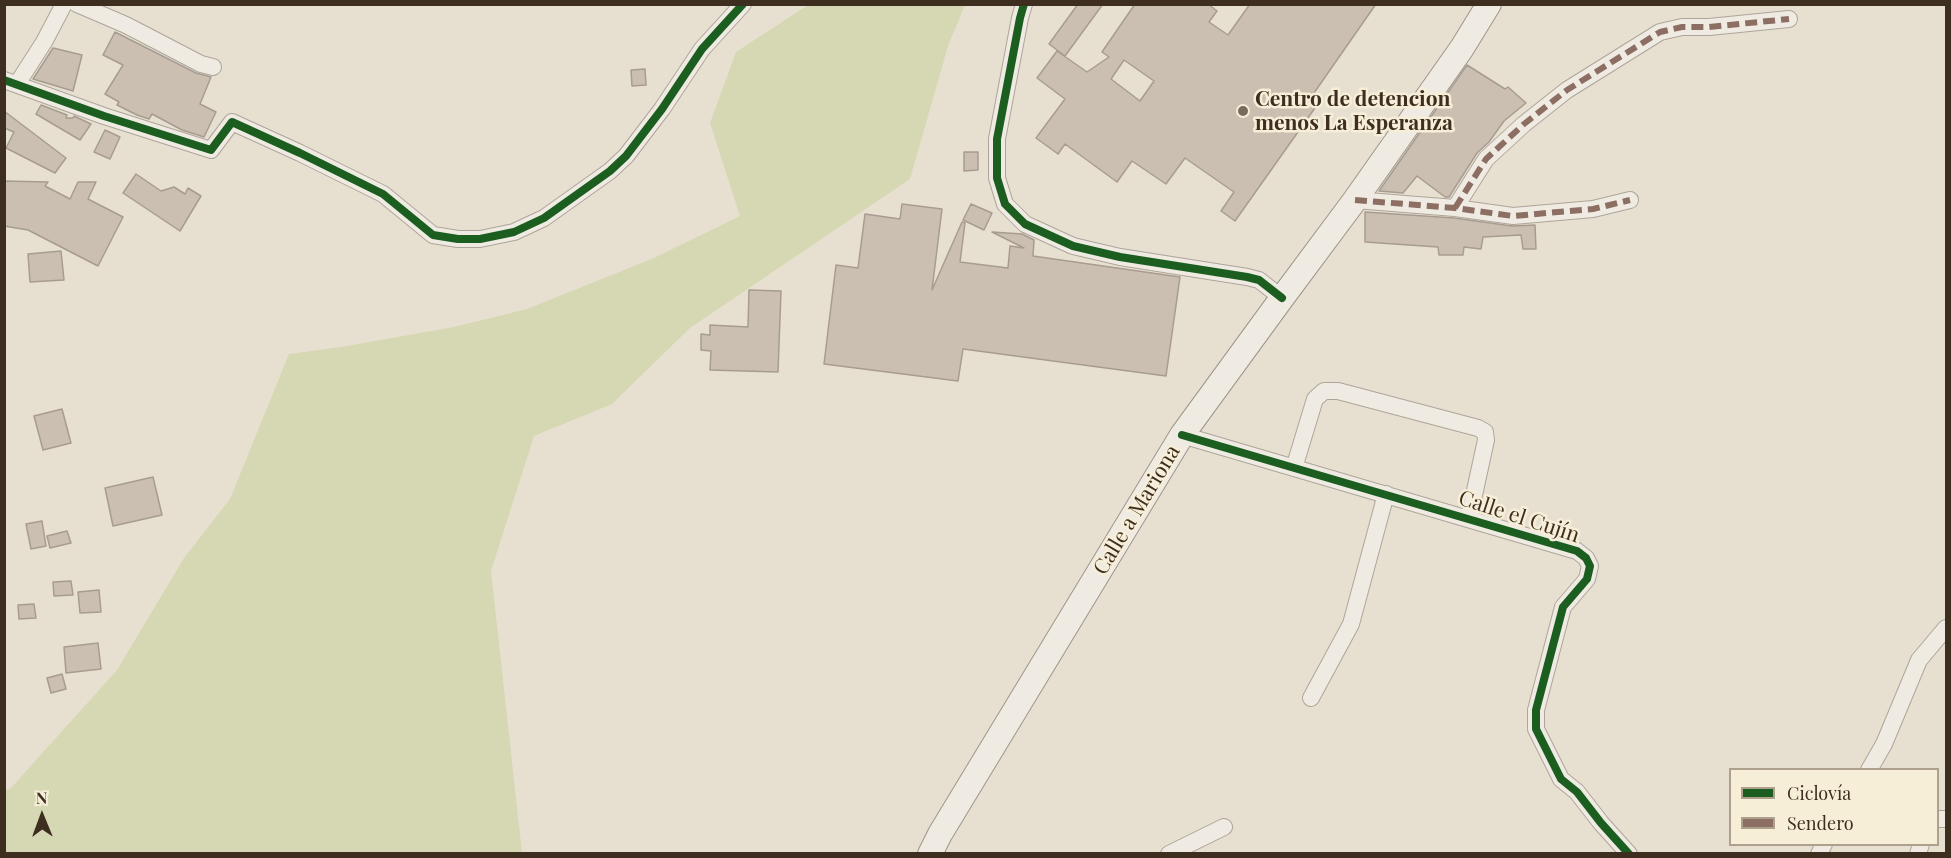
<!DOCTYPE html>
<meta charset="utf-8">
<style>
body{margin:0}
#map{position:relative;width:1951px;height:858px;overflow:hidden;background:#e7e0d1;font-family:"Playfair Display",serif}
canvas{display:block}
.frame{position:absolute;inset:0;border:6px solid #3d2e20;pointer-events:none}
.legend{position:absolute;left:1729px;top:768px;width:210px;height:78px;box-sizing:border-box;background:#f7eed8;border:2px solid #ada18e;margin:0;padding:8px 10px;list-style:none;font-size:18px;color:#3d2e20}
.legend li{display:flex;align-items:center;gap:12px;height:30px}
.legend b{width:30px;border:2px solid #ada18e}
.north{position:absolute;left:12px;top:786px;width:60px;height:60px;-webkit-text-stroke:4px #f7eed8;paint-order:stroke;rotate:359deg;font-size:16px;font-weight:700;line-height:24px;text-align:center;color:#3d2e20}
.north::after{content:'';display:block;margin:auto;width:21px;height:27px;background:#3d2e20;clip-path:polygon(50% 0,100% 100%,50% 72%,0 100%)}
</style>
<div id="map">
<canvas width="1951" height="858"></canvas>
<div class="frame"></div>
<ul class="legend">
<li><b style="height:8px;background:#1b5e20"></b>Ciclovía</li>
<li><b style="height:8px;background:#8d6e63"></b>Sendero</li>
</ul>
<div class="north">N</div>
</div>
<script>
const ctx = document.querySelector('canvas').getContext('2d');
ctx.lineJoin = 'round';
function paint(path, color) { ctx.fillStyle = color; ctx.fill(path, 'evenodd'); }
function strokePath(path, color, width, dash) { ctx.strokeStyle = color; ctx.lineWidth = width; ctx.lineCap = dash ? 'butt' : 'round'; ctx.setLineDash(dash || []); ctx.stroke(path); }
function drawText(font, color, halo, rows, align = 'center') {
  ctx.font = font + ' "Playfair Display",serif'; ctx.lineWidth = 5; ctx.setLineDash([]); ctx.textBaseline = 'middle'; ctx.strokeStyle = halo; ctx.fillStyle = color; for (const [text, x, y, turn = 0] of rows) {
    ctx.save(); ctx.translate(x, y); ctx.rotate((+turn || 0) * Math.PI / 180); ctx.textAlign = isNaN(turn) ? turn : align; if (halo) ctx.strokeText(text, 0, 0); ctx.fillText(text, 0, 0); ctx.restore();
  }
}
const green = new Path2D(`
 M808,5h157l-17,41 -38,133 -220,149 -78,76 -78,32 -43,135 31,282h-517v-63l5,-1 107,-119 67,-112 46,-59 59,-145 52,-7 113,-20 73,-18 127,-51 86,-42 -30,-93 26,-71z`);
const building = new Path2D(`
 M1078,4h25l-38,52 -16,-12z
 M1135,4h73l9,7 -8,11 19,13 22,-31h126l-62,89 8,5 -87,123 -14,-10 13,-19 -49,-34 -19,26 -34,-23 -15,21 -52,-38 -7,10 -22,-16 29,-39 -28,-21 20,-27 30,21 22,-15 -7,-5zM1124,60l30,21 -14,20 -29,-22z
 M115,32l81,41 15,4 -11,27 16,8 -12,25 -22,-7 -30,-16 -3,5 -12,-4 -20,-10 2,-3 -14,-8 18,-29 -20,-10z
 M53,48l29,7 -9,36 -40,-12z
 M1467,65l38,24 3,-2 18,16 -22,18 -15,21 -12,11 -28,44h-4l-28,-21 -14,17 -24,-2z
 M645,69l1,16 -14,1 -1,-16z
 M41,105l26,10 -1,3h7l1,-2 17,8 -11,16 -44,-26z
 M4,111l62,47 -11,15 -49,-25 8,-16 -10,-4z
 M105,130l15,7 -10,22 -16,-7z
 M964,152h14v18l-14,1z
 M136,174l25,17 13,-4 11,7 3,-6 13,8 -21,35 -57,-38z
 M4,181l44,1 -3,4 25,13 8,-17h18l-8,17 35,18 -25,49 -70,-36 -24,-4z
 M902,204l40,5 -10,81 30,-68 3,1 -5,39 48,6 2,-22 14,2 -32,-16 30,2 12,6 -1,16 147,21 -14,99 -203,-27 -5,32 -134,-17 12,-99 22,3 7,-54 35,5z
 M971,204l21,9 -8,17 -21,-10z
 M1365,212l89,6 58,8 23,-1 1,24h-13l-2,-14 -38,2 -2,12 -17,-2 -1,8h-24l-1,-8 -73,-5z
 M61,251l3,29 -34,2 -2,-28z
 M749,290l32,1 -3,81 -68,-2 1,-19 -10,-1v-16l9,1v-10l38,2z
 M62,409l9,34 -28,7 -9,-34z
 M153,477l9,38 -49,11 -8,-38z
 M42,521l4,25 -15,3 -5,-25z
 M67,531l4,12 -21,5 -3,-12z
 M71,581l2,14 -19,1 -1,-14z
 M99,590l2,22 -21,1 -2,-21z
 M34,604l2,14 -17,1 -1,-14z
 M98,643l3,26 -35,4 -2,-26z
 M62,674l4,15 -15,4 -4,-15z`);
const street = new Path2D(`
 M77,4l49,21 75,39 12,3
 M1024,4l-4,14 -23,121v39l8,26 20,20 48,22 47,11 127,20 12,3 23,18
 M4,80l100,36 107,34 21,-28 68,31 83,41 50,41 25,4h22l34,-7 30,-14 66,-47 16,-15 36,-47 40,-60 41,-45
 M17,84l27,-42 20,-38
 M1355,200l100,8 58,8 80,-7 37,-9
 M1455,208l31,-49 38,-35 43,-34 93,-58 22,-5h27l80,-8
 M1182,435l395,116 9,7 4,8 -3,13 -24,28 -27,103v19l25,50 16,13 24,31 28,31
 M1294,468l21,-69 9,-8h14l140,37 7,4 1,8 -17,78
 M1311,698l40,-74 35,-130
 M1869,770l15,-26 35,-84 27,-32
 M1938,819h8
 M1169,854l55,-27
 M1819,854l5,-10
 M1918,854l3,-10`);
const secondary = new Path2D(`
 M930,854l10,-20 242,-399 100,-137 73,-98 107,-152 27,-44`);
const quiet = new Path2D(`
 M1355,200l100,8 58,8 80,-7 37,-9
 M1455,208l31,-49 38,-35 43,-34 93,-58 22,-5h27l80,-8`);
const cycleway = new Path2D(`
 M1024,4l-4,14 -23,121v39l8,26 20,20 48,22 47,11 127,20 12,3 23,18
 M4,80l100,36 107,34 21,-28 68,31 83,41 50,41 25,4h22l34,-7 30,-14 66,-47 16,-15 36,-47 40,-60 41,-45
 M1182,435l395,116 9,7 4,8 -3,13 -24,28 -27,103v19l25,50 16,13 24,31 28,31`);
const markers = [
 [1243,111,6,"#786c5e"]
];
const poiNames = [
 ["Centro de detencion",1255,99],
 ["menos La Esperanza",1255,123]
];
const streetNames = [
 ["Calle a Mariona",1137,510,-59],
 ["Calle el Cujín",1519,517,18]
];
paint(green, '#d6d7b3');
paint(building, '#cbbfb2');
strokePath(building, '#a89c90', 1.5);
strokePath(street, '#ada599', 18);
strokePath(secondary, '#9c958a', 26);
strokePath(street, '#efebe3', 16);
strokePath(secondary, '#efebe3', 24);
strokePath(quiet, '#8d6e63', 6, [12, 6]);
strokePath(cycleway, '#1b5e20', 8);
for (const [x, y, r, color] of markers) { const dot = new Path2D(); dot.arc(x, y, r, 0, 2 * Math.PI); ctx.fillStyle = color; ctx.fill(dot); strokePath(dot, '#f7eed8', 2); }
drawText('bold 21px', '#3d2e20', '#f7eed8', poiNames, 'left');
drawText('21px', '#3d2e20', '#f7eed8', streetNames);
</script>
